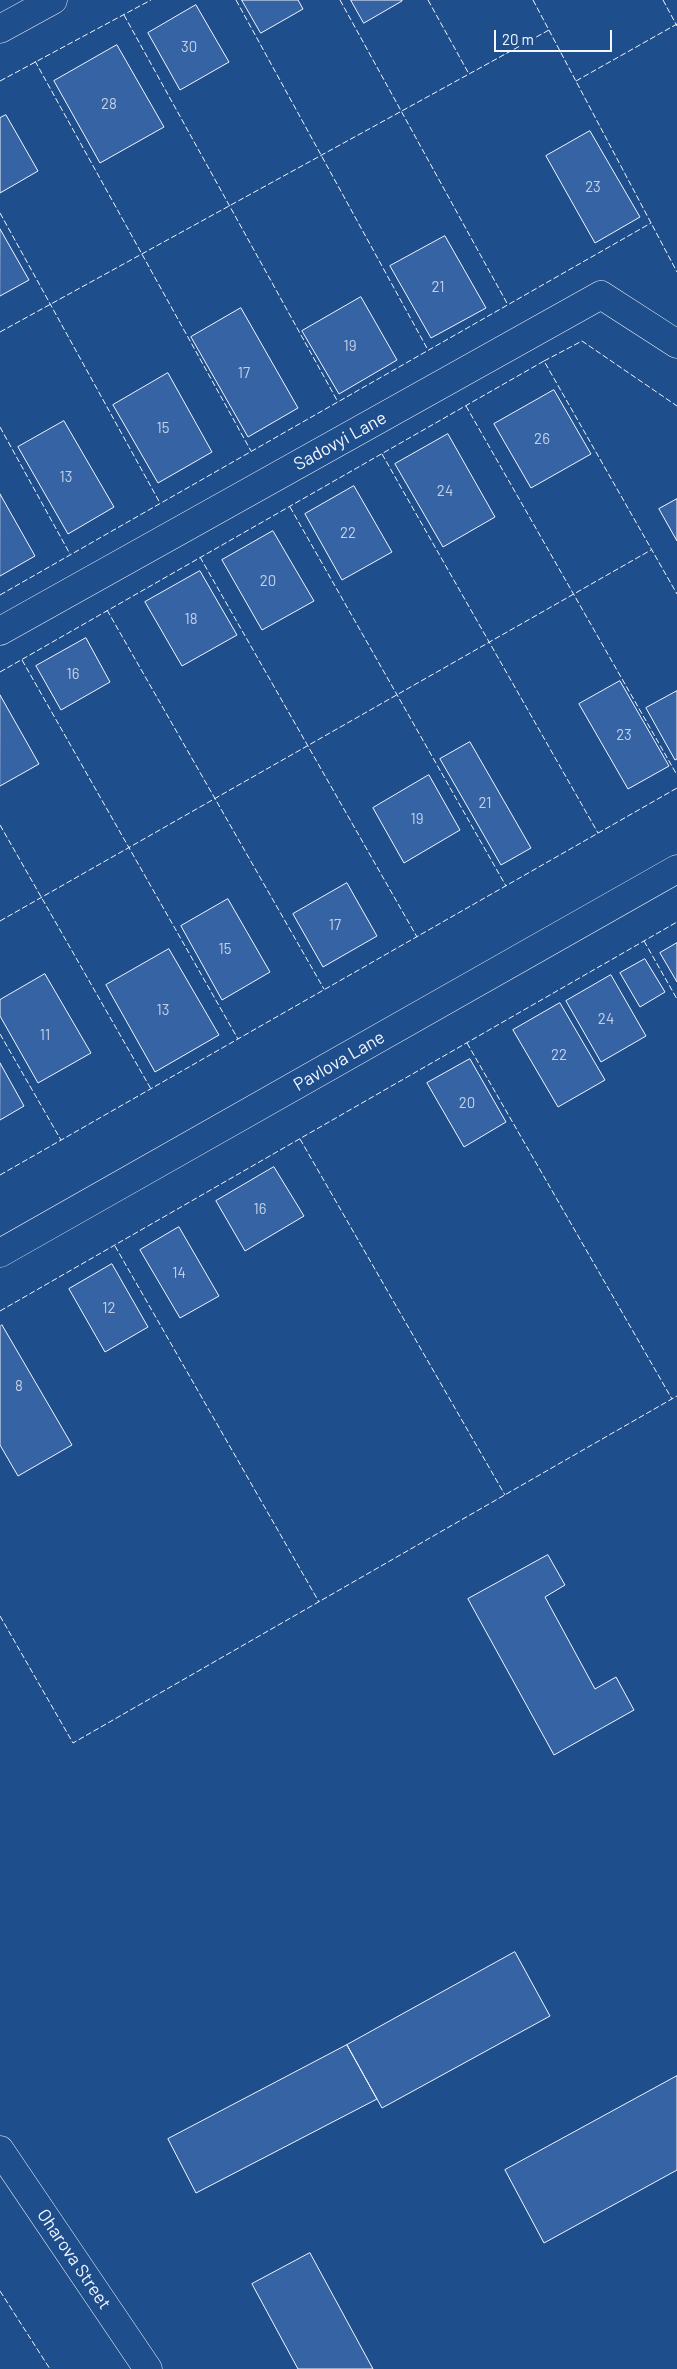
<!DOCTYPE html>
<style>
body{margin:0}
#map{position:relative;width:677px;height:2369px;overflow:hidden;background:#1f4e8c;font-family:Barlow,sans-serif}
canvas{display:block}
.scale{position:absolute;left:494px;top:30px;width:118px;height:22px;box-sizing:border-box;border:2px solid #f2f6ff;border-top:0;padding-left:6px;font-size:15px;line-height:18px;white-space:nowrap;color:#f2f6ff;-webkit-text-stroke:4px #1f4e8c;paint-order:stroke}
</style>
<div id="map">
<canvas width="677" height="2369"></canvas>
<div class="scale">20 m</div>
</div>
<script>
const ctx = document.querySelector('canvas').getContext('2d');
ctx.lineJoin = 'round';
function paint(path, color) { ctx.fillStyle = color; ctx.fill(path, 'evenodd'); }
function strokePath(path, color, width, dash) { ctx.strokeStyle = color; ctx.lineWidth = width; ctx.lineCap = dash ? 'butt' : 'round'; ctx.setLineDash(dash || []); ctx.stroke(path); }
function drawText(font, color, halo, rows, align = 'center') {
  ctx.font = font + ' Barlow,sans-serif'; ctx.lineWidth = 4; ctx.setLineDash([]); ctx.textBaseline = 'middle'; ctx.strokeStyle = halo; ctx.fillStyle = color; for (const [text, x, y, turn = 0] of rows) {
    ctx.save(); ctx.translate(x, y); ctx.rotate((+turn || 0) * Math.PI / 180); ctx.textAlign = isNaN(turn) ? turn : align; if (halo) ctx.strokeText(text, 0, 0); ctx.fillText(text, 0, 0); ctx.restore();
  }
}
const building = new Path2D(`
 M242,0h56l5,9 -42,24z
 M351,0h51v1l-38,22z
 M196,5l33,57 -49,28 -32,-57z
 M117,45l47,82 -64,36 -46,-82z
 M6,115l32,56 -38,22v-75z
 M590,131l50,86 -45,26 -49,-87z
 M0,229l29,51 -29,16z
 M445,236l41,72 -55,30 -41,-72z
 M361,297l36,63 -58,34 -37,-63z
 M241,308l57,100 -50,29 -57,-100z
 M168,373l44,79 -54,31 -45,-78z
 M554,390l37,64 -60,34 -37,-64z
 M64,421l50,86 -46,27 -50,-87z
 M448,434l47,83 -52,30 -48,-83z
 M354,486l38,66 -50,28 -37,-66z
 M0,494l35,62 -35,20z
 M677,499v42l-18,-32z
 M273,531l41,70 -52,29 -40,-70z
 M200,571l37,64 -55,31 -37,-64z
 M86,638l24,44 -49,28 -25,-44z
 M620,681l49,85 -41,23 -49,-85z
 M677,691v68l-2,1 -29,-52z
 M0,695l39,69 -39,22z
 M470,742l61,106 -30,17 -61,-106z
 M429,775l31,55 -56,33 -31,-55z
 M347,883l30,53 -54,31 -30,-53z
 M228,899l42,73 -48,28 -41,-74z
 M677,943v39l-17,-29z
 M169,949l50,86 -64,37 -49,-87z
 M645,959l20,33 -25,15 -20,-34z
 M45,974l46,79 -53,30 -38,-67v-16z
 M611,975l35,61 -45,26 -35,-61z
 M560,1003l45,77 -47,27 -45,-77z
 M470,1059l36,63 -42,25 -37,-64z
 M0,1063l24,43 -24,14z
 M274,1167l30,49 -59,35 -29,-50z
 M179,1227l40,69 -39,22 -40,-68z
 M112,1264l36,63 -43,25 -36,-63z
 M2,1325l70,120 -54,31 -18,-31v-118z
 M548,1555l17,30 -20,12 50,92 21,-12 18,33 -80,45 -86,-156z
 M515,1952l35,64 -168,92 -35,-63z
 M347,2045l30,54 -181,94 -28,-54z
 M677,2076v94l-133,73 -39,-73z
 M310,2253l63,116h-75l-46,-85z`);
const street = new Path2D(`
 M0,29l53,-29
 M0,631l601,-336 76,49
 M0,1253l677,-384
 M0,2150l148,219`);
const fence = new Path2D(`
 M236,0l192,350
 M340,0l168,305
 M428,0l41,74
 M533,0l144,272
 M663,0l14,26
 M124,15l214,387
 M35,61l216,390
 M0,81l151,-81
 M576,81l101,-57
 M0,213l160,290
 M0,332l549,-302
 M544,361l38,-20 95,65
 M466,406l211,369
 M0,427l70,127
 M382,454l216,379
 M290,507l216,379
 M200,557l217,380
 M0,595l651,-372
 M107,610l217,379
 M22,660l216,379
 M0,672l544,-311 133,233
 M0,825l151,264
 M0,921l651,-371
 M644,941l33,58
 M0,1034l61,106
 M467,1043l205,356
 M300,1139l205,356
 M0,1175l677,-387
 M115,1246l204,356
 M0,1311l677,-389
 M0,1616l73,127 604,-347
 M0,2291l50,78`);
const numberNames = [
 ["30",189,47],
 ["28",109,104],
 ["23",593,187],
 ["21",438,287],
 ["19",350,346],
 ["17",244,373],
 ["15",163,428],
 ["26",542,439],
 ["13",66,477],
 ["24",445,491],
 ["22",348,533],
 ["20",268,581],
 ["18",191,619],
 ["16",73,674],
 ["23",624,735],
 ["21",485,803],
 ["19",417,819],
 ["17",335,925],
 ["15",225,949],
 ["13",163,1010],
 ["24",606,1019],
 ["11",45,1035],
 ["22",559,1055],
 ["20",467,1103],
 ["16",260,1209],
 ["14",179,1273],
 ["12",109,1308],
 ["8",19,1386]
];
const streetNames = [
 ["Sadovyi Lane",340,441,-29],
 ["Pavlova Lane",339,1061,-30],
 ["Oharova Street",74,2259,56]
];
paint(building, '#3563a3');
strokePath(building, '#f2f6ff', 1);
strokePath(street, '#f2f6ff', 29);
strokePath(street, '#1f4e8c', 28);
strokePath(fence, '#f2f6ff', 1, [6, 2.5]);
drawText('15px', '#c3d1e8', null, numberNames);
drawText('18px', '#f2f6ff', '#1f4e8c', streetNames);
</script>
